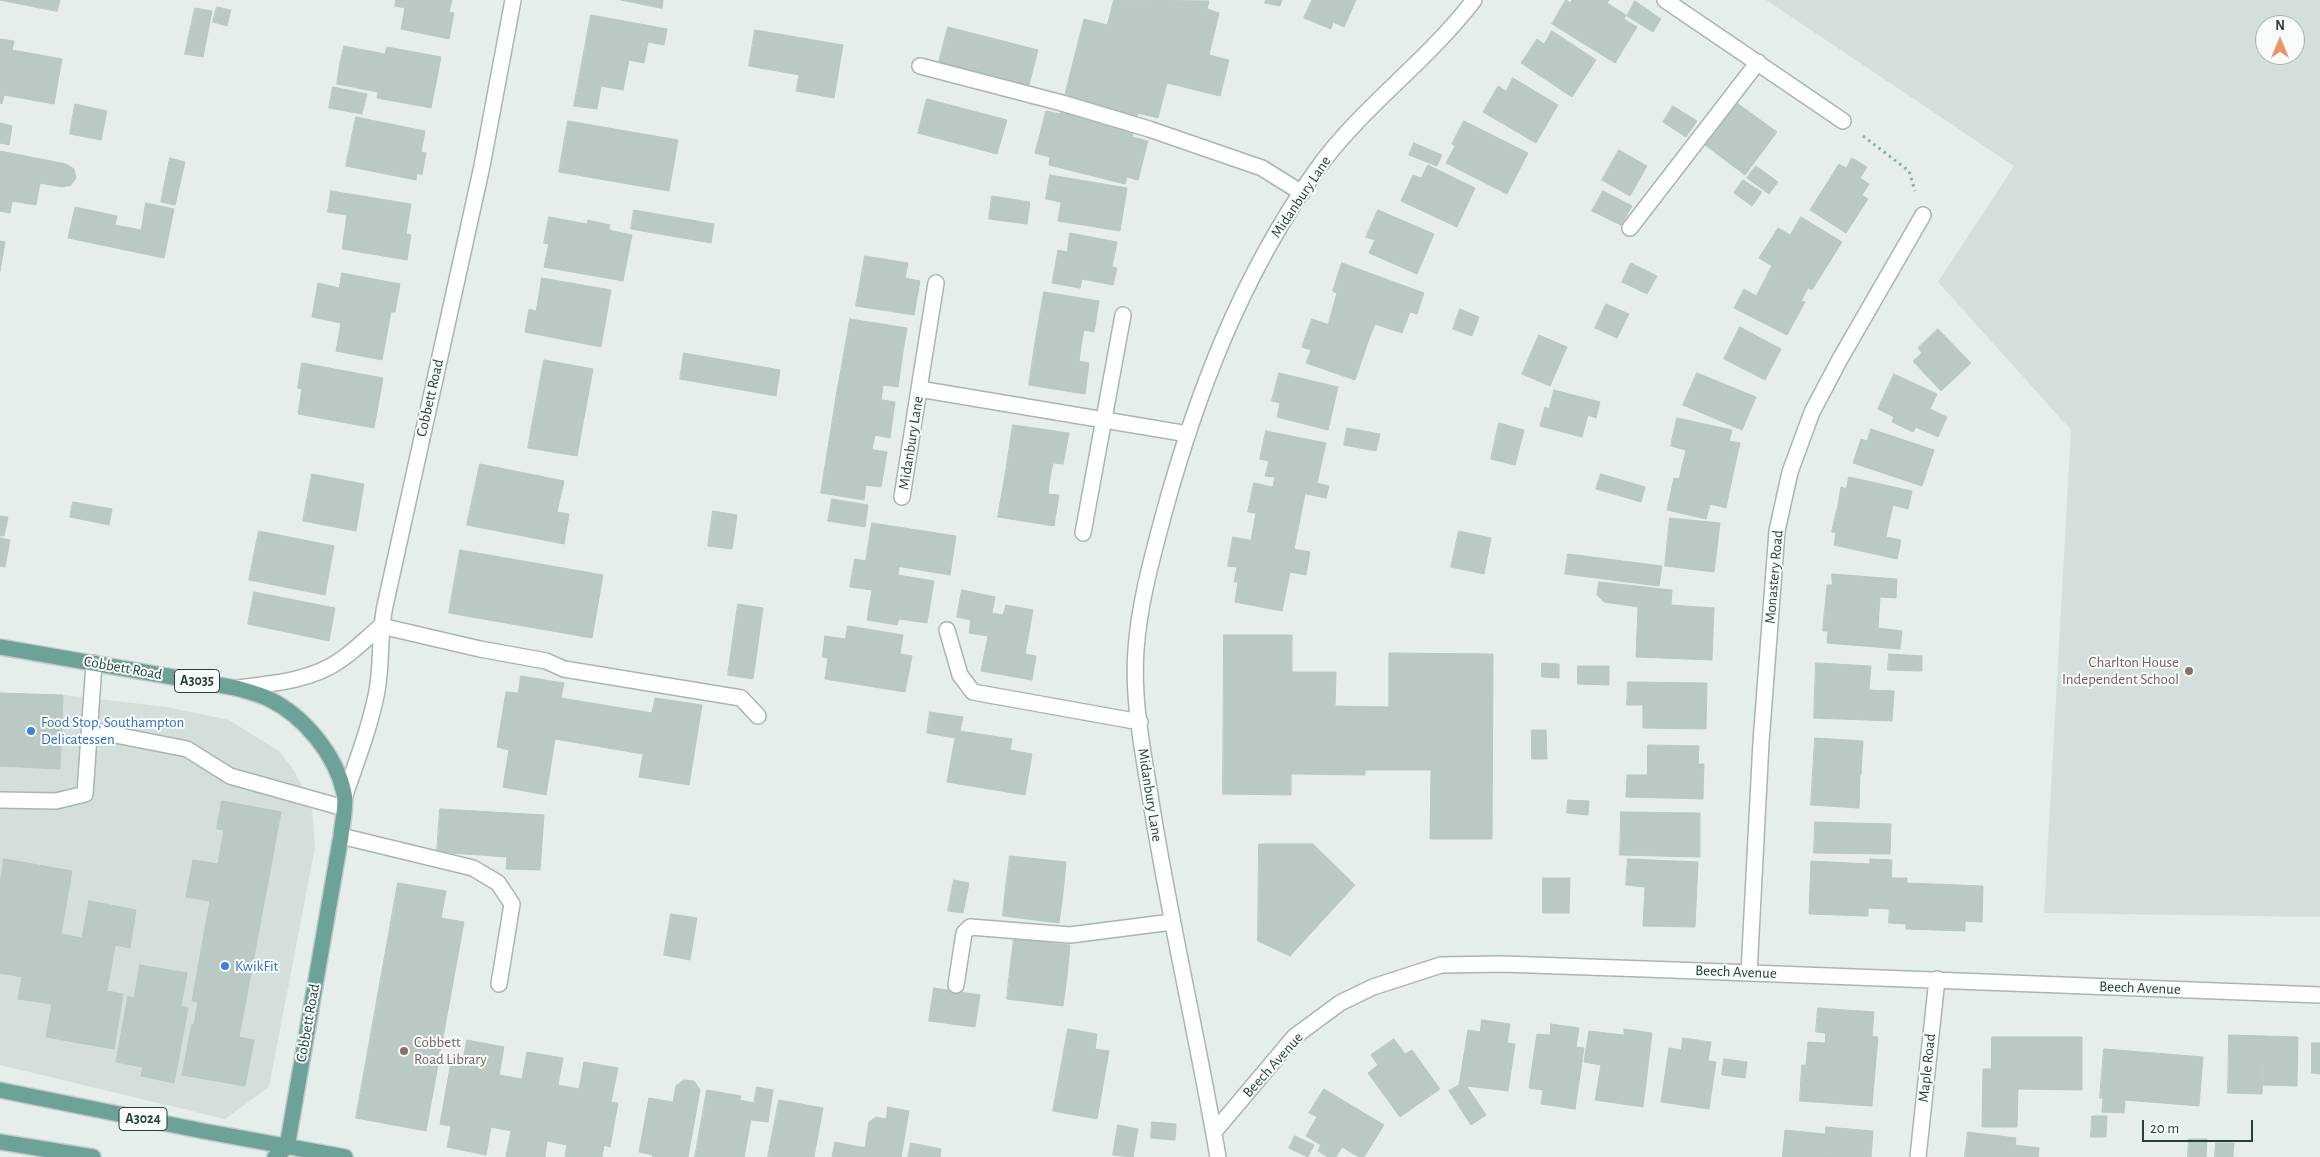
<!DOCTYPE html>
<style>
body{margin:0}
#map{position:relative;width:2320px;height:1157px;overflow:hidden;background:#e6eeeb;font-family:"Alegreya Sans",sans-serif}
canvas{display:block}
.north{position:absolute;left:2255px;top:15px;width:50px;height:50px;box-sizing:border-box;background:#f7fbf9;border:1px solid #a3b0ad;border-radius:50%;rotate:0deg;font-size:14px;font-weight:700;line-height:20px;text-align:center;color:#25403b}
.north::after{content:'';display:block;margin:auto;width:18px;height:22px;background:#ec9366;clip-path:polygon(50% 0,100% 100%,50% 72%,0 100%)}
.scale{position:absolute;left:2142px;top:1120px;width:111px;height:22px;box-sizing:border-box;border:2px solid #25403b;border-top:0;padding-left:6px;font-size:15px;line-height:18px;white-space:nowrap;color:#25403b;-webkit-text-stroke:4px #f7fbf9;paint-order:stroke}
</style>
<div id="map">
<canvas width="2320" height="1157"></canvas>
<div class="north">N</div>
<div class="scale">20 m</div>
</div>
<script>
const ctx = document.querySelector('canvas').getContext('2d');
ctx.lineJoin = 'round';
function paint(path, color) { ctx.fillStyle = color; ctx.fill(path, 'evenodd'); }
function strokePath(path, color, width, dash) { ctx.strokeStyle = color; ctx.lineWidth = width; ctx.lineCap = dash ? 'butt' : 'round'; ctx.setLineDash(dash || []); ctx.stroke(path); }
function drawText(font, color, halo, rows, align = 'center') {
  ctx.font = font + ' "Alegreya Sans",sans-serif'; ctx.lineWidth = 4; ctx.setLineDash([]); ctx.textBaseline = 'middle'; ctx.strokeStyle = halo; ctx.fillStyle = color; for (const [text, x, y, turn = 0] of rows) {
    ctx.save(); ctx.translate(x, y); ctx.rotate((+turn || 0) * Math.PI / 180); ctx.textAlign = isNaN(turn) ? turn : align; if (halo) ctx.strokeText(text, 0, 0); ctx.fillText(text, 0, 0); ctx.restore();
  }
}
const built = new Path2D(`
 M1766,0h554v917l-276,-4 27,-483 -133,-148 76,-116zM2265,25h30v30h-30z
 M0,693l63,2 104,12 62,13 51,32 15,20 17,35 3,40 -46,240 -44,32 -225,-54z`);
const building = new Path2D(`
 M0,0h60l-3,11z
 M396,0h56l-3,12 5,1 -5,26 -48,-10 4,-21 -10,-2z
 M621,0h42l-1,8z
 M1114,0l95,1 -2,8 12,4 -10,42 20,5 -9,36 -53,-13 -9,35 -20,-5 -6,24 16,4 -10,39 -11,-3 -2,7 -76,-19 1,-8 -15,-4 11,-42 14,3 24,-95 23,6z
 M1266,0h16l-2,6 -15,-3z
 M1312,0h44l-12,27 -11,-5 -2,7 -27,-11z
 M1566,0l5,3 1,-3h37l-2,3 19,12 -2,4 13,8 -22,36 -63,-39z
 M1635,1l26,18 -8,13 -26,-16z
 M217,7l14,3 -4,16 -14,-4z
 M195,8l17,3 -9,46 -18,-3z
 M591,15l76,14 -3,16 -16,-3 -4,21 -15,-3 -6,30 -22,-4 -4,23 -23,-3z
 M948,27l90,23 -9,35 -90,-23z
 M755,30l88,15 -9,53 -38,-7 3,-16 -50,-9z
 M1552,31l44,29 -24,37 -51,-34 16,-24 7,5z
 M0,39l14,2 -2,9 50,9 -4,22 -58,-10z
 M344,46l41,8 2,-7 54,10 -5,26 -96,-18z
 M340,65l96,18 -5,25 -54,-10 1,-6 -41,-8z
 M0,71l58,10 -4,23 -50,-9 -2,9 -2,-1z
 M1513,78l45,27 -22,38 -53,-31 15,-26 8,5z
 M333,87l34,7 -5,20 -33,-6z
 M927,99l80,21 -10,34 -79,-21z
 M1737,103l40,29 -32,43 -40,-30z
 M75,104l32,7 -6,29 -31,-6z
 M1673,106l24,15 -11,16 -23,-15z
 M356,117l69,14 -4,21 5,1 -4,22 -5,-2 -1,7 -70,-14z
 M568,121l110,19 -9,51 -110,-19z
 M1464,121l64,32 -21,41 -61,-31 9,-17 -3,-2z
 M0,123l12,3 -3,19 -9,-2z
 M1414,143l28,12 -5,11 -28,-11z
 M1619,150l28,16 -17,30 -28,-16z
 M0,151l66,13 8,5 2,9 -5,7 -9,2 -62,-11z
 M170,158l15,4 -10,43 -14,-3z
 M1852,158l15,9 -7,11 9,6 -7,11 6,4 -22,34 -36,-23 29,-46 7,4z
 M1428,165l47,23 -18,39 -56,-26 12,-26 8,3z
 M1756,166l22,16 -9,12 -22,-16z
 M1050,175l77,13 -7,43 -62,-10 3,-19 -15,-3z
 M0,176l40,7 -4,22 -24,-4 -2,12 -10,-2z
 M1743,180l19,12 -10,14 -18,-13z
 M331,191l80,13 -5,30 5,1 -4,25 -65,-11 5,-34 -19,-3z
 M1603,191l29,15 -11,19 -29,-14z
 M992,196l38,6 -3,22 -38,-5z
 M146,203l28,6 -10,49 -96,-20 7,-31 42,9 -2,9 26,5z
 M634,210l80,14 -3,19 -80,-14z
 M1378,210l56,24 -17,40 -48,-21 6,-13 -9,-3z
 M549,217l38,7 1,-4 22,5 -1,5 23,5 -9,46 -79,-14 5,-23 -5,-1z
 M1801,217l41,25 -30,48 -53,-32 19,-30 12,7z
 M1070,233l47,9 -5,25 5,1 -4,17 -31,-6 -2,9 -28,-5 6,-33 9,2z
 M0,241l5,1 -5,29z
 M865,256l43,7 -3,15 15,3 -6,34 -58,-9z
 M1342,263l82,30 -7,21 -7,-2 -8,21 -27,-9 -6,15 -41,-14 9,-32 -4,-2z
 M1631,263l26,13 -10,18 -25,-12z
 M1772,266l36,22 -7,13 4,1 -18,33 -53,-27 10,-19 12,7z
 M342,273l58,11 -5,28h-4l-9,48 -46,-9 5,-28 -29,-6 6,-34 21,5z
 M542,278l69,12 -10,57 -76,-15 4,-23 7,2z
 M1044,292l55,9 -5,31 -10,-2 -3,16 -45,-8z
 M1606,304l23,10 -12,24 -22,-10z
 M1460,309l19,8 -7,19 -19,-7z
 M850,319l57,9 -4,24 -57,-9z
 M1312,319l57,20 -14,41 -49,-17 5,-13 -9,-3z
 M1740,327l41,22 -16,31 -41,-21z
 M1938,329l33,34 -30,28 -28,-30 9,-8 -4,-5z
 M1539,335l28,12 -17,39 -28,-12z
 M1036,338l45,8 -2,15 10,2 -4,31 -56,-9z
 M846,343l57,9 -5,35 -15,-2 -2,15 -44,-7z
 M684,353l96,17 -4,26 -96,-17z
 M544,360l49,9 -16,87 -49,-8z
 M302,363l81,15 -9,50 -76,-14 4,-25 -4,-1z
 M1279,373l59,14 -10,43 -51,-13 3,-14 -8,-2z
 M1697,373l59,24 -14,33 -59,-25z
 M1894,374l43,20 -7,15 17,8 -9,20 -22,-10 -3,5 -21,-10 2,-5 -16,-8z
 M1554,390l46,12 -4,16 -8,-3 -6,22 -42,-11 5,-19 4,2z
 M837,393l58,9 -5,36 -15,-3 -3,15 -43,-7z
 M1677,418l55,12 -3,11 11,2 -7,31 -50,-11 3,-13 -15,-4z
 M1499,423l25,7 -9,35 -24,-6z
 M1013,425l56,8 -6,31 -10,-1 -3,15 -44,-7z
 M1347,428l33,6 -4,17 -32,-6z
 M1871,429l63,21 -12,36 -69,-23 8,-24 6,2z
 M1266,431l60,12 -9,40 12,3 -3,12 -53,-11 2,-10 -10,-1 4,-15 -9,-2z
 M829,443l58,9 -6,35 -15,-2 -2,15 -43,-7z
 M1683,463l50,11 -7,34 -16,-4 -4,15 -39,-9 7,-32 5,1z
 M480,464l84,17 -7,31 12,2 -5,30 -97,-19z
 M1006,471l44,7 -2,16 11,1 -5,31 -56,-9z
 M312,474l52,10 -8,47 -53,-10z
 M1601,474l44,13 -4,15 -45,-13z
 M1849,477l63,14 -4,18 -15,-4 -4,17 -52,-12 4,-23 5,2z
 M1254,483l51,11 -11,55 -43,-9 5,-27 -8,-1z
 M832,499l36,6 -3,22 -37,-6z
 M73,502l39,7 -3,16 -39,-8z
 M1837,510l52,12 -3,15 15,3 -4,19 -63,-14 2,-12 -4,-1z
 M713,511l24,4 -5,34 -24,-3z
 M0,516l8,1 -4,19h-4z
 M1670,518l50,5 -6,49 -49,-6z
 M872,523l84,13 -6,39 -84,-14z
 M259,531l75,15 -9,49 -76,-15z
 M1459,531l32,7 -7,36 -33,-7z
 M1233,537l77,15 -4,23 -16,-3 -8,39 -47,-9 3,-20h-4l3,-15 -9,-1z
 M0,538l10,2 -5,27 -5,-1z
 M460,550l143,25 -11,63 -143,-25z
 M1568,554l94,12 -3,20 -94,-12z
 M855,559l44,8 -1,8 36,6 -7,42 -28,-4 -2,6 -30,-5 5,-30 -22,-3z
 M1832,574l65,5 -1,19 -16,-1 -1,15 -54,-4 2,-23h5z
 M1599,582l73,8 -1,15 43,3 -2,52 -76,-3 2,-50 -34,-5 -7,-7z
 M962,590l33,7 -3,16 11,2 3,-10 27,5 -8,44 11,2 -4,24 -51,-9 7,-35 -19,-3 2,-13 -14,-3z
 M254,592l81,16 -6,33 -81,-17z
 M738,604l25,4 -10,71 -25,-4z
 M1825,608l54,4 -1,16 24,3 -2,18 -73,-6 1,-12h-5z
 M848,626l55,9 -3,19 12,2 -7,36 -80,-13 3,-21 -6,-1 3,-21 20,3z
 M1224,635h68v37h44l-1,34 54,1v-54l104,1 -1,185h-62l1,-69h-66v5l-74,-1v21l-68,-1z
 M1889,654l33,2v15l-34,-1z
 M1542,663l17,1v14l-17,-1z
 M1816,663l55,3 -2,24 25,1 -2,30 -78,-3z
 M1578,666h31v19l-31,-1z
 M521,676l43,7 -3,15 91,15 3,-15 47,7 -13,80 -50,-8 4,-23 -88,-15 -9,56 -43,-8 6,-37 -12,-3 9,-55 12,1z
 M1628,682l79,1 -1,46 -63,-1v-23h-16z
 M0,693l63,2 -3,74 -60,-3z
 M930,712l33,5 -3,14 52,8 -2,11 22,4 -7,41 -78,-13 8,-44 -28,-5z
 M1532,730h14l1,29h-15z
 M1815,738l48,3 -2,33 -48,-3z
 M1648,745l51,1 -1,18h6l-1,35 -77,-2 1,-22h20z
 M1813,771l47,3 -1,34 -48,-3z
 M1568,800l21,1 -1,14 -21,-2z
 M222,801l59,11 -42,225 15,3 -9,46 -63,-11 10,-51 2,1 4,-23 -6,-1 18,-100 -24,-4 7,-37 25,4 6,-34 -7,-1z
 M440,809l104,6 -4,55 -34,-1 1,-12 -70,-5z
 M1621,812l79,1v44l-80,-2z
 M1815,822l76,2 -1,30 -76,-1z
 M1259,844h54l42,41 -65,71 -32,-15z
 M1010,856l56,6 -3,31 -57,-7z
 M4,859l68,12 -11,63 21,4 7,-37 47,9 -6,38 -15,-3 -8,46 16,3 -9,55 -68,-12 6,-33 -34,-5 4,-22 -22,-4v-88z
 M1628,859l70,3 -3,65 -52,-1 2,-39 -19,-2z
 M1870,859l22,1 -2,49 -22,-1v8l-59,-2 2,-53 59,3z
 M1543,878h27l-1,35h-26z
 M1891,878h16v5l76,3 -1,36 -17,-1v10l-59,-2v-5l-17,-1z
 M954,880l15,3 -6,30 -15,-2z
 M398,883l48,8 -5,27 23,4 -38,209 -70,-13z
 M1006,886l57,7 -4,30 -56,-7z
 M671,914l26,4 -7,42 -26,-5z
 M1014,939l56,6 -3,31 -57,-6z
 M140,965l47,8 -6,33 7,2 -14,75 -33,-7 2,-9 -27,-5 12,-66 6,2z
 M1010,970l57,6 -4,30 -56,-7z
 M934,988l46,7 -5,32 -46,-6z
 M1818,1008l56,4 -2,25 -56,-5z
 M1482,1020l28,4 -3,19 8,1 -7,47 -49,-6 9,-55 12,2z
 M1551,1024l28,4 -3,19 8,1 -9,61 -34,-5 2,-14 -14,-2 8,-54 13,1z
 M1068,1029l29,5 -2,15 14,2 -12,68 -44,-8z
 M1624,1029l28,4 -9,74 -48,-7 6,-35 -17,-3 5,-31 35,4z
 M1826,1033l52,4 -3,33 -69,-5 2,-23 17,1z
 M2229,1035l35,1 -2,58 -34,-1z
 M2264,1036l34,1 -1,49 -34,-1z
 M1992,1037h90v53l-64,-1 -1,38h-35l1,-58h8z
 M1683,1038l28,4 -3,19 8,1 -7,47 -48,-7 8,-54 12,2z
 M1394,1039l11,15 7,-4 28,39 -40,28 -32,-44 10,-8 -7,-10z
 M467,1040l37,7 -5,28 23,4 5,-27 36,6 -5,27 21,4 5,-27 34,6 -7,34 7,1 -8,44 -6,-2 -2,12h-37l2,-12 -20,-4 -2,16h-39l5,-26 -20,-4 -5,28 -39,-8 4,-21 -11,-2 11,-62 11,1z
 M2312,1043h8v31l-8,-1z
 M2104,1049l50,4 -4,49 -25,-2 -1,13 -22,-1 1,-14h-3z
 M2154,1053l49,4 -4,49 -49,-4z
 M1724,1059l23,3 -2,16 -23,-3z
 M1802,1065l73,5 -3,36 -72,-5z
 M684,1080l10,1 6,9 -12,67h-36l1,-2 -14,-3 10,-54 24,4 3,-16z
 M1459,1085h7l20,30 -15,10 -22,-34z
 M757,1087l16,3 -5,32 -17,-2z
 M1324,1089l60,36 -20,32h-5l-17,-10 -6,10h-8l-10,-6 3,-6 -15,-9 11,-19 -8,-4z
 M707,1090l34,6 -1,4 14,3 -10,54h-49z
 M779,1100l44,8 -9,49h-46z
 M888,1107l21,4 -8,46h-69l3,-15 30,6 4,-26 7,-5 10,2z
 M2092,1116h15l-1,21h-15z
 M1152,1122l24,2 -1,16 -24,-2z
 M1118,1125l20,4 -5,28 -20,-2z
 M1826,1127l47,4 -2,26h-39l-49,-5 2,-22 40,4z
 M1968,1132l48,6 -1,7 24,3 -1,9h-73z
 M1295,1136l19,9 -6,12 -19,-9z
 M2189,1139h18l-1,18h-18z
 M911,1143l30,6 -1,8h-32z
 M2216,1143h18l-1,14h-18z
 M1783,1152l49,5h-49z`);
const path = new Path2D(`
 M1863,136l46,35 6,20`);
const minor = new Path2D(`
 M1665,0l178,121
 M920,66l142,37 87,26 113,39 40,25
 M1630,228l128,-166
 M919,389l17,-106
 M902,497l17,-108 269,45
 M1083,533l40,-218
 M381,626l99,23 66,12 18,8 177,29 17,18
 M947,630l13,45 13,17 167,30
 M236,688c35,-4 76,-7 106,-29 14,-10 26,-22 39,-33
 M90,730l97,19 43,27 114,32
 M345,795c12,-35 25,-68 32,-104 5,-28 2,-57 8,-85l97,-440 31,-166
 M0,800l56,1 29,-7 9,-131
 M341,836l132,32 25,15 14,21 -13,80
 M1749,973l12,-231 16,-211 13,-59 22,-60 28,-53 83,-144
 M956,985l8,-52 6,-6 100,8 102,-13
 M1214,1132l80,-95 46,-34 33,-16 68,-22 63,-1 169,6 647,25
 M1218,1157c-20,-117 -47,-232 -66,-349 -8,-52 -20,-106 -16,-158 3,-46 16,-92 28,-137 33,-121 78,-237 151,-341 45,-64 111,-109 159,-172
 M1918,1157l19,-178`);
const major = new Path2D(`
 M0,647l236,41c10,3 23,6 33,11 35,17 67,56 75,94 3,12 -2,30 -3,43l-54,311 -12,10
 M0,1090l203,41 142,26
 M0,1142l93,15`);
const markers = [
 [2189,671,5,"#8d6e63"],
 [31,731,5,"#3f7fe0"],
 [225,966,5,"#3f7fe0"],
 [404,1051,5,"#8d6e63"]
];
const shields = [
 [197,681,45],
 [143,1119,48]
];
const shieldNames = [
 ["A3035",197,681],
 ["A3024",143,1119]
];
const streetNames = [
 ["Midanbury Lane",1301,197,-56],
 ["Cobbett Road",430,398,-77],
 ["Midanbury Lane",911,443,-81],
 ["Monastery Road",1774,577,-85],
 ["Cobbett Road",123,668,10],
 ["Midanbury Lane",1150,795,81],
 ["Beech Avenue",1736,972,2],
 ["Beech Avenue",2140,988,2],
 ["Cobbett Road",308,1023,-80],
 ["Beech Avenue",1273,1065,-48],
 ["Maple Road",1927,1068,-84]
];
const educationNames = [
 ["Charlton House",2179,662],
 ["Independent School",2179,679],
 ["Cobbett",414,1042,"left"],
 ["Road Library",414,1059,"left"]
];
const shopNames = [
 ["Food Stop, Southampton",41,722],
 ["Delicatessen",41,739],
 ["KwikFit",235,966]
];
paint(built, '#d4dedb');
paint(building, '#bbc9c5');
strokePath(building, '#b9c8c3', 1);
strokePath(minor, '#a8b6b3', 18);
strokePath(major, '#c2cac8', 18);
strokePath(path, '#88b1a7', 3, [2.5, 4]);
strokePath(minor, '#fff', 15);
strokePath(major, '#6da299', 15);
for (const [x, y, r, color] of markers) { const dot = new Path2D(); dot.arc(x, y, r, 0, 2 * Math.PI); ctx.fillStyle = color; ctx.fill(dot); strokePath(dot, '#f7fbf9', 2); }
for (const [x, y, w] of shields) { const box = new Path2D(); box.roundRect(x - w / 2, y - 11.5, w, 23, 4); ctx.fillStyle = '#f7fbf9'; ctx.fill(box); strokePath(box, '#25403b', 1); }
drawText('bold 14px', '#25403b', null, shieldNames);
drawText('15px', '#25403b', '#f7fbf9', streetNames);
drawText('15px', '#785e54', '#f7fbf9', educationNames, 'right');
drawText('15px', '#366cbe', '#f7fbf9', shopNames, 'left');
</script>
